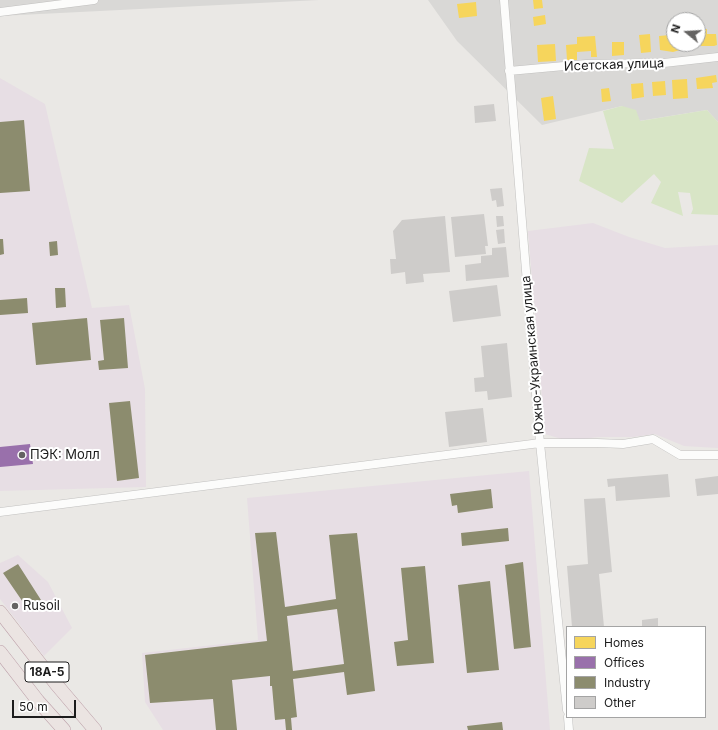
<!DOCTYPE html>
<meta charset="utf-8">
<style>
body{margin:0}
#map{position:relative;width:718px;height:730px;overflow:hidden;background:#eae8e5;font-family:Inter,sans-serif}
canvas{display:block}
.legend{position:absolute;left:566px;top:626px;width:140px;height:92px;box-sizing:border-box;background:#fff;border:1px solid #a4a4a4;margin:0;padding:5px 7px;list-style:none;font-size:12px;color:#1c1c1c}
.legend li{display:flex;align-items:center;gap:8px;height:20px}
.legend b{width:20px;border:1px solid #a4a4a4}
.north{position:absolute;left:666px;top:12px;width:40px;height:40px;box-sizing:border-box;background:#fff;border:1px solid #a4a4a4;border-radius:50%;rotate:288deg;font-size:11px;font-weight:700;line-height:16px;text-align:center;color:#1c1c1c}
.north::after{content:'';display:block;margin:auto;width:14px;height:18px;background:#646362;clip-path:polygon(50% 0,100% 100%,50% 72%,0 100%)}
.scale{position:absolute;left:12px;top:700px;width:64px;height:18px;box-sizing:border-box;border:2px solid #1c1c1c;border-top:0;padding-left:5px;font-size:12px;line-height:14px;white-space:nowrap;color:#1c1c1c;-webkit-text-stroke:3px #fff;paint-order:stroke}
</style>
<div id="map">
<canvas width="718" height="730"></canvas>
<ul class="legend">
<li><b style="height:11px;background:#f6d55c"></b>Homes</li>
<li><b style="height:11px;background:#9970ab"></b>Offices</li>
<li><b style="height:11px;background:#8c8c6e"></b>Industry</li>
<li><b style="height:11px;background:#ceccca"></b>Other</li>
</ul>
<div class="north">N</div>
<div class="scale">50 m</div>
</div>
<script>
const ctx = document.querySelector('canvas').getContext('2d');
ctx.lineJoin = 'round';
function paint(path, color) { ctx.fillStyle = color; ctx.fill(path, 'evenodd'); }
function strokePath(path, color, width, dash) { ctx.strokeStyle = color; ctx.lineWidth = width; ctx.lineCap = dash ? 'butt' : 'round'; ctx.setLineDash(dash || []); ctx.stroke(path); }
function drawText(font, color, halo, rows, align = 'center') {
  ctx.font = font + ' Inter,sans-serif'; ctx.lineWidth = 4; ctx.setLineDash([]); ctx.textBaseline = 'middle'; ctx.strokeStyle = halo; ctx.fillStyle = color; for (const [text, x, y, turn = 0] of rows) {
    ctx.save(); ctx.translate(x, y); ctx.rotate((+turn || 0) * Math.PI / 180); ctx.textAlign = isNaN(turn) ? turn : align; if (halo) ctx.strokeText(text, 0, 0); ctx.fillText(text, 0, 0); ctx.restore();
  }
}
const residential = new Path2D(`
 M0,0h319l-319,16z
 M428,0h290v122l-11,-12 -68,11 -17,-15 -80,19 -85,-84zM674,20h24v24h-24z`);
const industrial = new Path2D(`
 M0,78l45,26 47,204 37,-3 16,84 1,98 -146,4z
 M593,223l36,14 36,11 53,-3v203l-34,-2 -29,-12 -22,3h-35l-30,4 -23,-7 -17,-203z
 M529,471l21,259h-387l-18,-28 -3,-49 116,-13 -11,-142z
 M18,555l30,27 24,46 -28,28 -44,-57v-36z`);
const grass = new Path2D(`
 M622,106l14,4 4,11 67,-11 11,12v93l-27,-1 2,-5 -3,-16 -12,-1 5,24 -32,-13 10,-21 -7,-8 -32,29 -43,-22 10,-33 25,1 -11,-38z`);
const homes = new Path2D(`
 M533,0h9l1,8 -9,1z
 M476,2l1,14 -18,2 -2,-14z
 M545,15l1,9 -12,2 -1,-9z
 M707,29v5h9l1,11 -3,1h-13l-2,-16z
 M650,34l1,18 -10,1 -2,-18z
 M670,35l1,5 3,-1v5h5l1,6 -7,2 -13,-2 -1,-14z
 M595,36l2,21h-6v-6l-14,1v8h-10l-1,-15 11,-1v-7z
 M612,42h12v13l-12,1z
 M555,44l1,17 -18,1 -1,-17z
 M716,75l1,7 -5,1 1,5 -16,1 -1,-11z
 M687,79l1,19 -15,1 -1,-19z
 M665,81l1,14 -13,1 -1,-14z
 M643,83l1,14 -12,2 -1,-15z
 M609,88l2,13 -9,1 -1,-13z
 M553,96l3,23 -12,2 -3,-23z`);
const offices = new Path2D(`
 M30,444l3,20 -33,3v-20z`);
const industry = new Path2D(`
 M24,120l6,71 -30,2v-71z
 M0,239h3l1,15 -4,1z
 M57,241l1,14 -8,1 -1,-14z
 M55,288h10l1,19 -10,1z
 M27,298l1,15 -28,2v-15z
 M87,318l4,42 -55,5 -4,-42z
 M124,318l4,50 -29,2 -1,-9 6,-1 -4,-40z
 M130,401l9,77 -22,3 -8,-78z
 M491,489l2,19 -35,5 -1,-8 -5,1 -2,-12z
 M508,528l1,13 -47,5 -1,-13z
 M276,532l9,75 51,-8 -7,-64 28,-2 18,158 -28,4 -3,-23 -51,7 4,38 -6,1 1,12h-6l-1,-11 -10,1 -3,-34h-2v-10l-38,4 5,50h-21l-3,-31 -63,4 -5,-48 122,-14 -12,-108zM337,609l7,55 -51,7 -6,-55z
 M523,562l8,85 -17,2 -9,-84z
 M18,564l23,36 -14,8 -24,-35z
 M425,566l9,97 -37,3 -3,-24 14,-2 -7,-72z
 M490,581l9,89 -32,3 -9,-88z
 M502,722l1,8h-35l-1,-4z`);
const building = new Path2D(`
 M494,104l2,17 -21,2 -1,-17z
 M502,188l2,18 -7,1 -1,-7 -4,1 -2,-12z
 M484,214l4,32h-3l1,8 -31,3 -4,-40z
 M445,216l5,56 -27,2 1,8 -18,2 -1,-12 -14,2 -1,-15h6l-3,-28 9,-11z
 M496,216h7l1,10 -7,1z
 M504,229l1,14 -7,1 -2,-14z
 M506,247l3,30 -43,4 -1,-16 16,-2v-7l11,-1v-7z
 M497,285l4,31 -48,6 -4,-31z
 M507,343l5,54 -24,3 -1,-9 -12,1 -1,-14 10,-1 -3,-31z
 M483,408l4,34 -38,5 -4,-35z
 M668,474l2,23 -54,4 -1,-15 -7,1 -1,-8z
 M718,476v18l-21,2 -2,-17z
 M605,498l7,74 -13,2 5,53h-32l-5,-61 21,-2 -4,-65z
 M658,618v9h-16v-7z`);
const minor = new Path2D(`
 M504,0l36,443 27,267
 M0,12l94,-12
 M509,71l77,-7 78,-1 54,-6
 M0,512l540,-69h57l26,1 30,-5 27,16h38
 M568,717l1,13`);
const trunk = new Path2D(`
 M0,612l56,72 39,46
 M0,652l38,49 26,29`);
const markers = [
 [22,455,4,"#646362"],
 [15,606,4,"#646362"]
];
const shields = [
 [47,672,44]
];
const shieldNames = [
 ["18А-5",47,672]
];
const streetNames = [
 ["Исетская улица",614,65,-2],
 ["Южно-Украинская улица",533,355,-95]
];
const poiNames = [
 ["ПЭК: Молл",30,455],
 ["Rusoil",23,606]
];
paint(residential, '#d9d8d6');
paint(industrial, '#e7dee4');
paint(grass, '#d8e5c6');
paint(homes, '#f6d55c');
paint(offices, '#9970ab');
paint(industry, '#8c8c6e');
paint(building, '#ceccca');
strokePath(minor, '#c1c0bf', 9);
strokePath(trunk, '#bc9fa8', 14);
strokePath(minor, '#fcfcfb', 8);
strokePath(trunk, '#ebe4e2', 13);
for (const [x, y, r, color] of markers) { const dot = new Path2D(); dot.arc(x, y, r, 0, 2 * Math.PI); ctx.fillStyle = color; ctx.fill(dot); strokePath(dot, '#fff', 1.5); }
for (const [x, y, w] of shields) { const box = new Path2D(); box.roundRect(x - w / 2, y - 10, w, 20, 3); ctx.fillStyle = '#fff'; ctx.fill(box); strokePath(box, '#1c1c1c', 1); }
drawText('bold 12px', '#1c1c1c', null, shieldNames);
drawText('13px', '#1c1c1c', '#fff', streetNames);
drawText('13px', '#1c1c1c', '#fff', poiNames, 'left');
</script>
